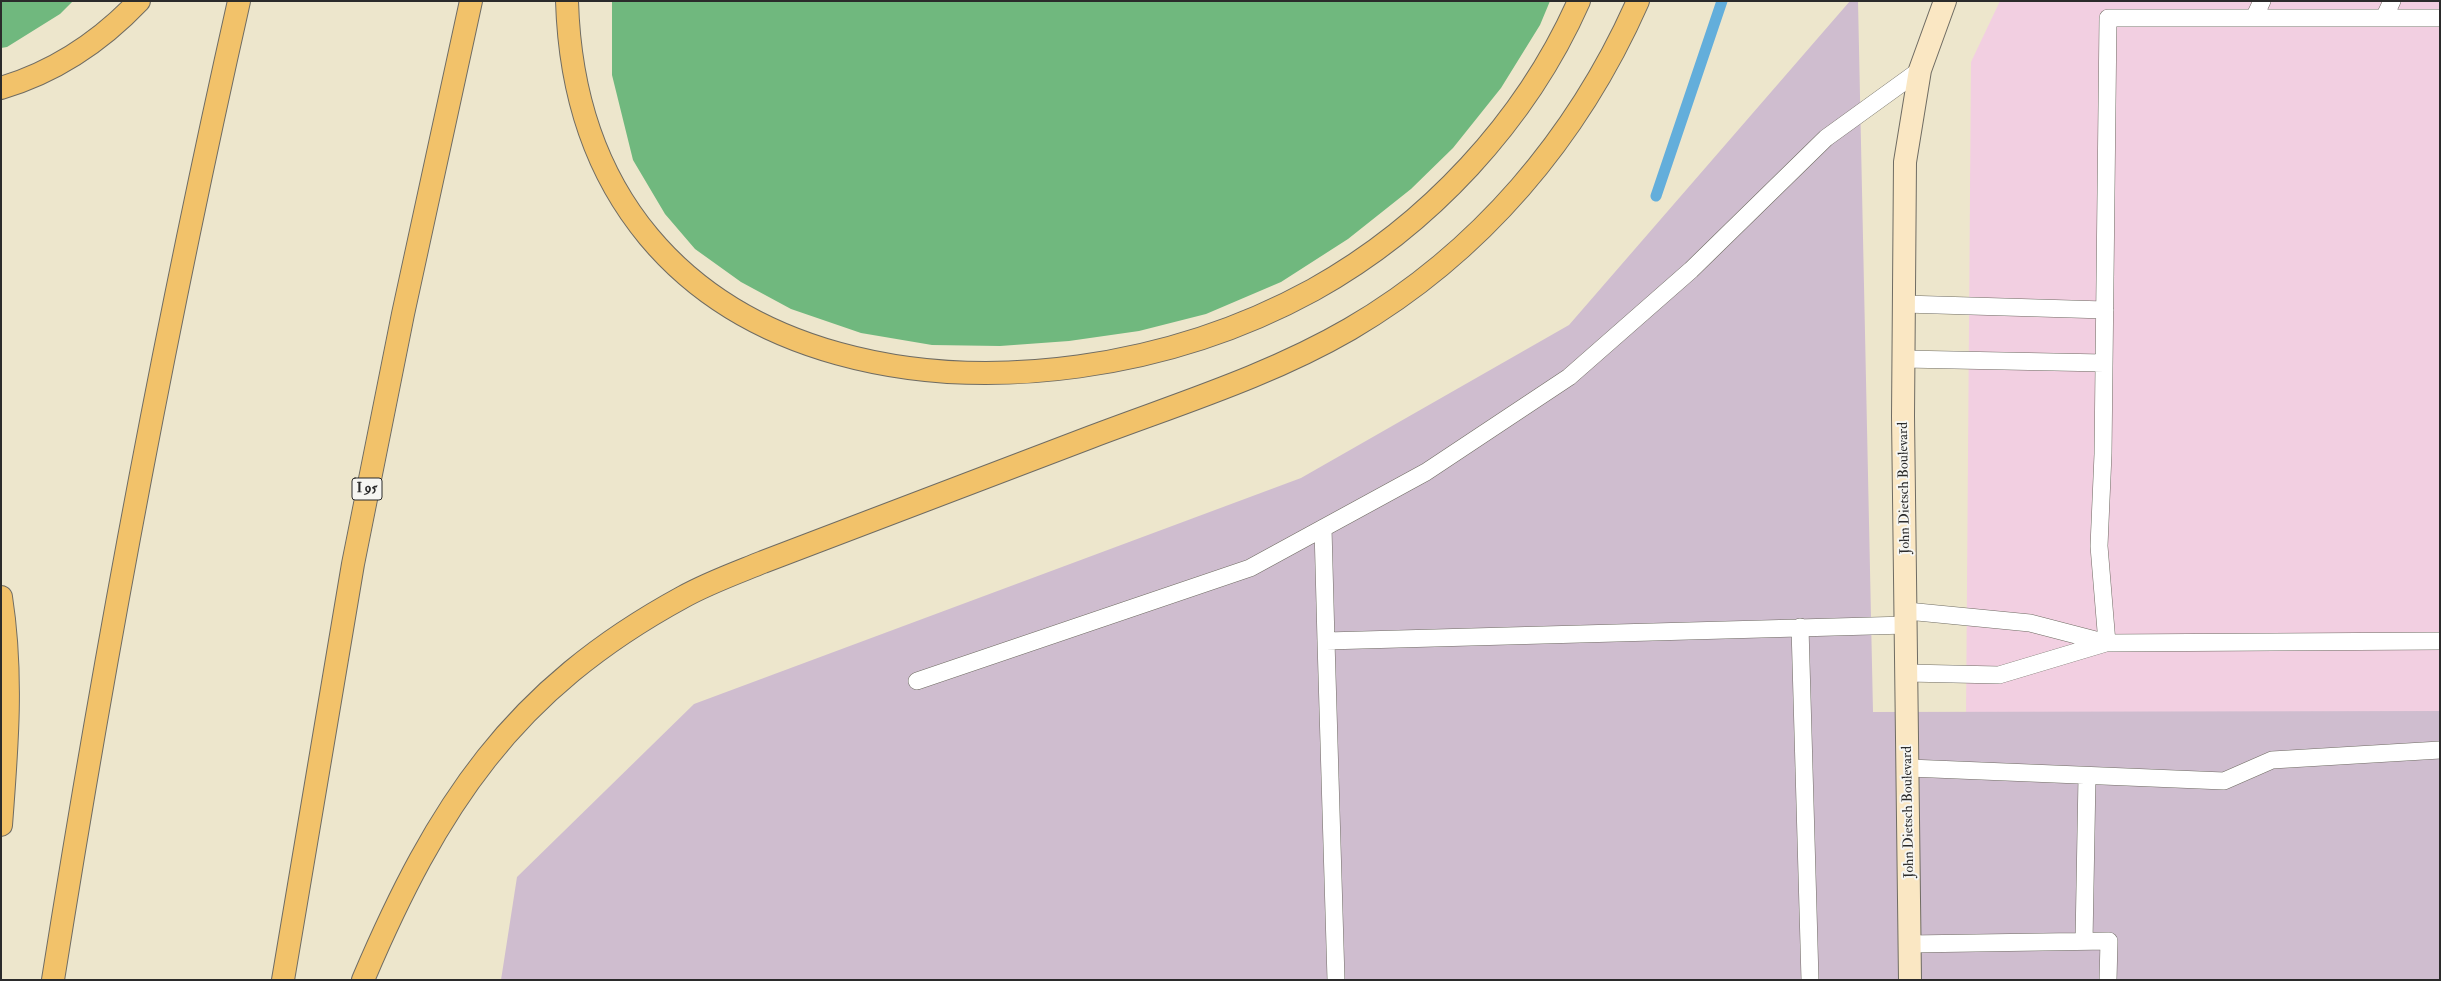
<!DOCTYPE html>
<style>
body{margin:0}
#map{position:relative;width:2441px;height:981px;overflow:hidden;background:#ede6cc;font-family:"IM FELL Double Pica",serif}
canvas{display:block}
.frame{position:absolute;inset:0;border:2px solid #2b2b2b;pointer-events:none}
</style>
<div id="map">
<canvas width="2441" height="981"></canvas>
<div class="frame"></div>
</div>
<script>
const ctx = document.querySelector('canvas').getContext('2d');
ctx.lineJoin = 'round';
function paint(path, color) { ctx.fillStyle = color; ctx.fill(path, 'evenodd'); }
function strokePath(path, color, width, dash) { ctx.strokeStyle = color; ctx.lineWidth = width; ctx.lineCap = dash ? 'butt' : 'round'; ctx.setLineDash(dash || []); ctx.stroke(path); }
function drawText(font, color, halo, rows, align = 'center') {
  ctx.font = font + ' "IM FELL Double Pica",serif'; ctx.lineWidth = 4; ctx.setLineDash([]); ctx.textBaseline = 'middle'; ctx.strokeStyle = halo; ctx.fillStyle = color; for (const [text, x, y, turn = 0] of rows) {
    ctx.save(); ctx.translate(x, y); ctx.rotate((+turn || 0) * Math.PI / 180); ctx.textAlign = isNaN(turn) ? turn : align; if (halo) ctx.strokeText(text, 0, 0); ctx.fillText(text, 0, 0); ctx.restore();
  }
}
const built = new Path2D(`
 M2000,1h440v713l-474,3 5,-655z`);
const industrial = new Path2D(`
 M1850,1h8l15,711 567,-1v269h-1939l16,-103 177,-173 607,-226 268,-153z`);
const forest = new Path2D(`
 M1,1h72l-13,13 -53,33 -6,1z
 M612,1h938l-10,24 -39,63 -48,60 -42,41 -63,50 -67,43 -75,32 -67,17 -70,10 -69,5 -68,-1 -71,-12 -70,-24 -50,-27 -46,-33 -30,-35 -32,-54 -21,-85z`);
const stream = new Path2D(`
 M1656,196l66,-195`);
const lane = new Path2D(`
 M2254,18l8,-17
 M2384,18l8,-17
 M1904,304l201,6
 M1904,359l200,4
 M1323,528l3,113 581,-16
 M1907,611l123,12 77,20 333,-2
 M1800,627l10,353
 M1326,641l10,339
 M2107,643l-8,-97 4,-92 5,-436h332
 M1907,673l92,2 107,-32
 M917,681l333,-113 176,-96 143,-95 122,-107 135,-132 94,-68
 M1909,768l315,13 48,-21 168,-10
 M2084,941l3,-164
 M1910,944l199,-3 -1,39`);
const secondary = new Path2D(`
 M1910,980l-7,-564 2,-254 15,-92 25,-69`);
const highway = new Path2D(`
 M567,1c12,400 463,444 746,289 115,-64 213,-169 266,-289
 M1,88c54,-16 100,-47 138,-87
 M1,597c12,76 6,151 0,228
 M53,980c52,-328 113,-655 186,-979
 M283,980l70,-416 50,-250 68,-313
 M363,980c74,-174 149,-290 320,-383 25,-14 53,-24 80,-35 109,-42 219,-83 328,-125 87,-33 178,-61 259,-108 130,-76 228,-192 288,-328`);
const shields = [
 [367,489,30]
];
const shieldNames = [
 ["I 95",367,489]
];
const streetNames = [
 ["John Dietsch Boulevard",1905,488,-91],
 ["John Dietsch Boulevard",1909,812,-91]
];
paint(built, '#f2cfe1');
paint(industrial, '#cfbdcf');
paint(forest, '#70b87e');
strokePath(stream, '#63aedb', 11);
strokePath(lane, '#6f6c63', 18);
strokePath(secondary, '#6f6c63', 24);
strokePath(highway, '#6f6c63', 24);
strokePath(lane, '#fff', 17);
strokePath(secondary, '#fae7c3', 22);
strokePath(highway, '#f2c26a', 22);
for (const [x, y, w] of shields) { const box = new Path2D(); box.roundRect(x - w / 2, y - 11, w, 22, 3); ctx.fillStyle = '#f6f6f2'; ctx.fill(box); strokePath(box, '#2b2b2b', 1); }
drawText('bold 13px', '#2b2b2b', null, shieldNames);
drawText('14px', '#2b2b2b', '#f6f6f2', streetNames);
</script>
